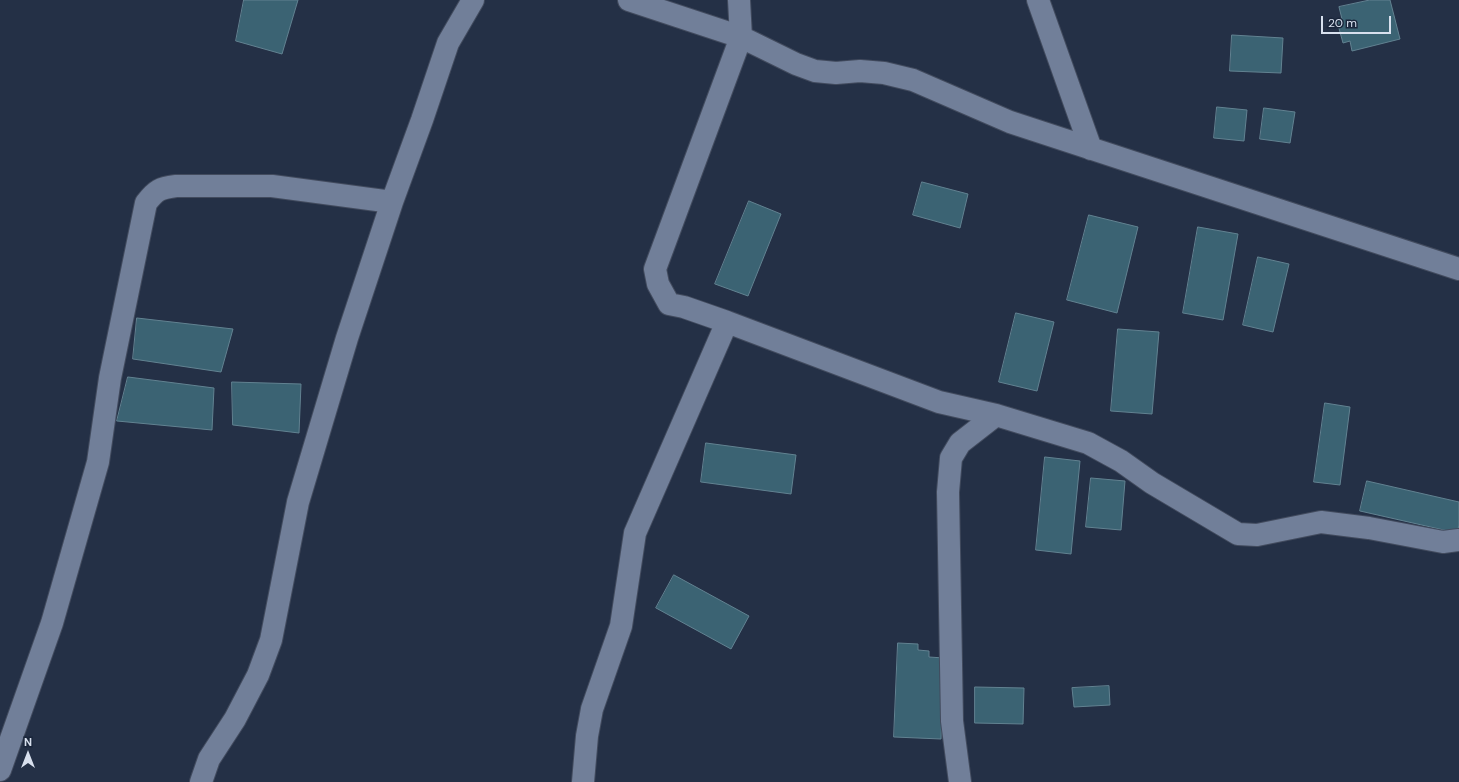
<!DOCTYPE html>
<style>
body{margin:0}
#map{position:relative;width:1459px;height:782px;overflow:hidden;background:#243046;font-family:"DM Sans",sans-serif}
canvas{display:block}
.north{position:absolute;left:8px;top:734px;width:40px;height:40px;-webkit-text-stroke:3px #1a263b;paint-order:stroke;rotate:0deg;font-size:11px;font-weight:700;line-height:16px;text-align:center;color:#d8e0ee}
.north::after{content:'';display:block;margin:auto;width:14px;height:18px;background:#d8e0ee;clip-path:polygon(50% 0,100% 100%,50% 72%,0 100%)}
.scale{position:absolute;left:1321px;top:16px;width:70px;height:18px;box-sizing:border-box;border:2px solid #d8e0ee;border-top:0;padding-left:5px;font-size:12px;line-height:14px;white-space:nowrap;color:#d8e0ee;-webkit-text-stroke:3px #1a263b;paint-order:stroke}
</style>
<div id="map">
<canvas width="1459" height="782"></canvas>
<div class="north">N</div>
<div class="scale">20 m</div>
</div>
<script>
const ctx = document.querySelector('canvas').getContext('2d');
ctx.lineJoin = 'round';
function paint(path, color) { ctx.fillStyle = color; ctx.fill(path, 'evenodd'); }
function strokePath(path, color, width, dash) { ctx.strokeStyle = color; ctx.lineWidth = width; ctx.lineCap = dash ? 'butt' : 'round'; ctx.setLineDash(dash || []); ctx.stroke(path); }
const building = new Path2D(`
 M244,0h54l-16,54 -46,-13z
 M1370,0h20l10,39 -48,12 -2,-10 -7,2 -6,-22 5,-2 -3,-12z
 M1232,35l51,3 -2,35 -51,-2z
 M1217,107l30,3 -3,31 -30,-3z
 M1264,108l31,4 -5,31 -30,-4z
 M922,182l46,12 -8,34 -47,-13z
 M749,201l32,13 -33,82 -33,-12z
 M1089,215l49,12 -21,86 -50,-13z
 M1198,227l40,7 -15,86 -40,-7z
 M1258,257l31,7 -16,68 -30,-7z
 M1016,313l38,9 -17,69 -38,-9z
 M137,318l96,11 -12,43 -88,-13z
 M1118,329l41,3 -7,82 -41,-3z
 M128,377l86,11 -2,42 -95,-9z
 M232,382l69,2 -2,49 -66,-8z
 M1325,403l25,4 -10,78 -26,-3z
 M706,443l90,12 -5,39 -90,-12z
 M1045,457l35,4 -9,93 -35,-4z
 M1091,478l34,3 -4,49 -35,-3z
 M1367,481l92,21v23l-2,8 -97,-22z
 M674,575l75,41 -18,33 -75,-41z
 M898,643l20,1v6l11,1v6l15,1 -3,81 -47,-2z
 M1109,686l1,19 -36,2 -2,-19z
 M975,687l49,1 -1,36 -48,-1z`);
const minor = new Path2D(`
 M629,0l112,37 55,27 19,7 21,2 24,-2 24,2 29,7 97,42 449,147
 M739,0l2,37 -86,232 3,15 11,20 15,3 43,15 212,80 57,13 92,28 33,18 31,22 86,51 19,1 64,-13 48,6 74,14 16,-2
 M1038,0l53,149
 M0,770l52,-147 46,-161 12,-84 36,-175c10,-13 14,-15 30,-17h96l120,16
 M201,782l8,-23 26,-40 23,-44 13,-35 27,-138 49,-164 45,-136 30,-82 26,-77 25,-43
 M583,782l4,-46 5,-27 29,-83 14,-93 92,-211
 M960,782l-8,-61 -4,-229 3,-34 9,-15 36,-28`);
paint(building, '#3b6373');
strokePath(building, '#628291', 1);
strokePath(minor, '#424b5e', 24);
strokePath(minor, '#717f99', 22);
</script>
